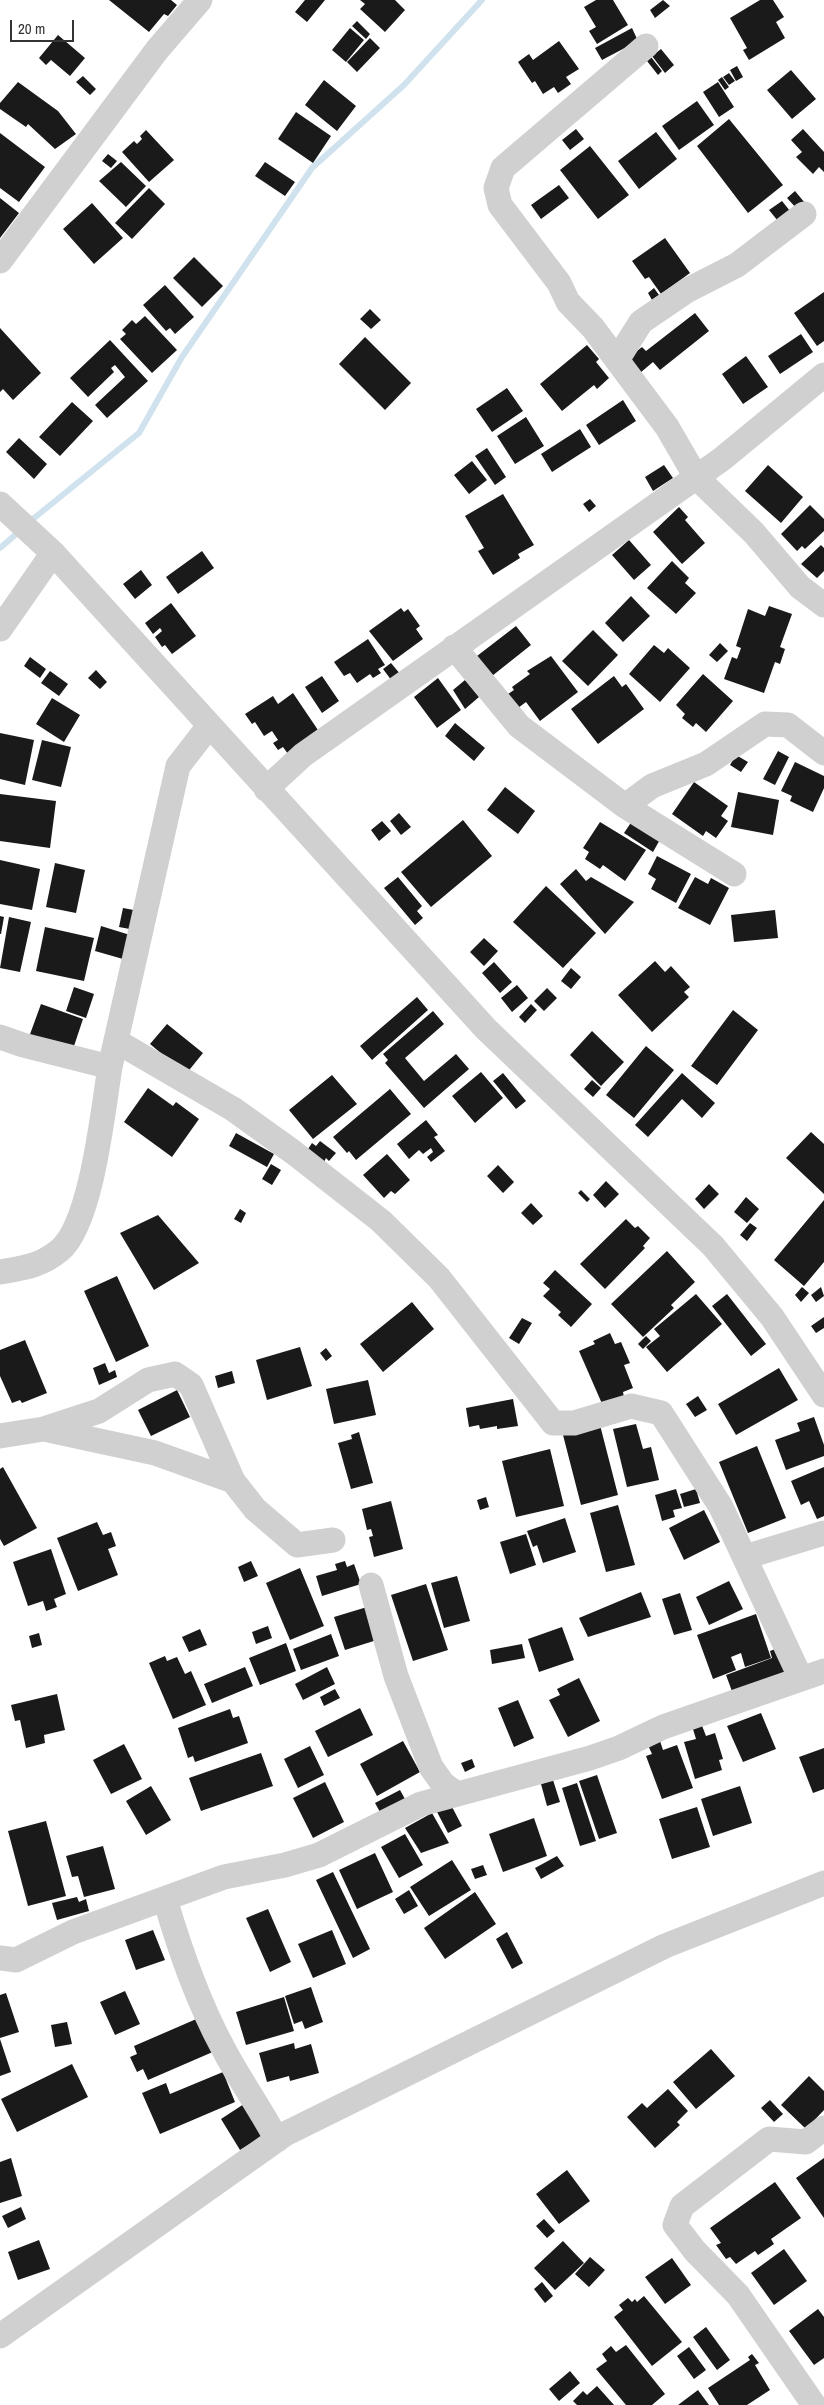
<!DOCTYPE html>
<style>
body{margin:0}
#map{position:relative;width:824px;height:2405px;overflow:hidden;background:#fff;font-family:"Archivo Narrow",sans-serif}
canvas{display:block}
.scale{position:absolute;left:10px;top:20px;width:64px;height:22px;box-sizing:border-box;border:2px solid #333;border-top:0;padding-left:6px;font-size:15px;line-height:18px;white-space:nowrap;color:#333;-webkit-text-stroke:4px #fff;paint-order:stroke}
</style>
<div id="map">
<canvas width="824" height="2405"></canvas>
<div class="scale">20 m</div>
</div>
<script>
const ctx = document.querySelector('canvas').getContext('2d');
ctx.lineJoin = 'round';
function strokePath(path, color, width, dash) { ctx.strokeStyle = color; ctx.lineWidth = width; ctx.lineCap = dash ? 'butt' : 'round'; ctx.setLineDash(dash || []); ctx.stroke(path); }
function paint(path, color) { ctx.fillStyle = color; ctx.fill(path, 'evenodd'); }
const stream = new Path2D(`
 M28,523l111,-90 43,-76 130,-189 92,-83 78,-85
 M0,548l21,-18`);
const building = new Path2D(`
 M109,0h62l6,5 -9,11 -4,-2 -15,18z
 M305,0h20l-18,22 -12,-10z
 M360,0h35l10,10 -20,22 -25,-23 5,-5z
 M596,0h17l15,25 -31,19 -8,-13 7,-4 -12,-20z
 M663,0l7,6 -15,12 -5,-8z
 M760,0h13l11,17 -8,5 9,16 -36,22 -6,-10 4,-2 -17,-30z
 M357,21l13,13 -4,5 -14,-13z
 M350,28l14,12 -18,22 -14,-12z
 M632,28l6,13 -36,19 -7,-12z
 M58,35l27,23 -15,18 -19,-16 -5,5 -7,-7z
 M370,38l10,10 -23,24 -10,-10z
 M559,41l20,28 -13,8 5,7 -13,9 -4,-6 -11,7 -8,-13 -3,2 -14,-21 11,-8 4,6z
 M661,49l13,16 -9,8 -13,-17z
 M651,57l11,14 -4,4 -11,-14z
 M737,66l6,11 -7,4 -6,-11z
 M791,70l25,29 -24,20 -25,-29z
 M729,73l6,8 -6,4 -6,-8z
 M83,76l13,13 -6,6 -14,-13z
 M722,77l7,10 -4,3 -7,-10z
 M324,80l32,26 -19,25 -32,-26z
 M18,82l40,29 18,23 -21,15 -27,-25 -2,3 -26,-18v-6z
 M718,82l16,25 -15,10 -16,-25z
 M697,101l17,24 -35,25 -17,-24z
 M296,112l35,24 -18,27 -35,-24z
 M729,119l54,66 -35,28 -51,-67z
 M576,129l8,10 -14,11 -8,-10z
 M803,129l21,23v20l-5,-5 -6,7 -17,-17 6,-5 -11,-12z
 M146,130l28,30 -25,22 -27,-30 12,-11 3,3 5,-5 -2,-3z
 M656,132l21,27 -38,30 -21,-28z
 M0,133l45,34 -26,35 -19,-14z
 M590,146l39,49 -31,24 -38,-49z
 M108,154l9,7 -6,7 -9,-7z
 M121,162l25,24 -20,21 -27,-26z
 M265,162l30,20 -10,14 -30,-20z
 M559,185l10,13 -28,21 -10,-14z
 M149,188l16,16 -33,35 -17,-16z
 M795,191l10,12 -7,7 -11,-12z
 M0,198l19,15 -19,25z
 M782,201l12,15 -12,10 -13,-16z
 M92,203l31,35 -29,26 -31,-35z
 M665,238l25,35 -29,21 -12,-17 -4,2 -13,-18z
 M194,257l29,29 -21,21 -29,-29z
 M165,285l29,32 -19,17 -5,-6 -4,3 -23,-26z
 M654,288l5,7 -7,5 -4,-7z
 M824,292v49l-7,5 -23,-33z
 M370,309l11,11 -10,9 -11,-10z
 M695,313l14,18 -49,39 -7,-8 -13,11 -12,-15 14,-11 4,4z
 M145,316l32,34 -25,23 -32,-34 6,-5 -4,-4 10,-10 4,4z
 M0,328l41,45 -28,27 -10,-11 -3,3z
 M801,334l12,18 -33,22 -12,-18z
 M365,337l46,46 -26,27 -46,-46z
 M110,340l38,41 -41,37 -12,-13 30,-28 -10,-12 -4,3 3,4 -26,25 -18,-19z
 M587,345l12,14 -3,3 13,16 -12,11 -3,-4 -32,26 -22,-27z
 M746,356l22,31 -25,17 -21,-30z
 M507,388l16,23 -31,21 -16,-23z
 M623,400l13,21 -37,24 -13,-20z
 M72,402l21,19 -33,35 -21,-19z
 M526,417l18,29 -29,18 -18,-28z
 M580,429l11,18 -39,25 -11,-18z
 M19,438l28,26 -13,15 -28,-27z
 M487,448l19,29 -11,8 -20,-29z
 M472,461l15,19 -18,14 -15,-19z
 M664,465l9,13 -20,13 -8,-14z
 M768,465l35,32 -22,26 -36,-32z
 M503,494l31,51 -16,9 2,4 -27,17 -15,-24 6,-3 -19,-32z
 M590,499l6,7 -7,6 -6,-8z
 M810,505l14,14v12l-19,18 -3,-3 -5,5 -16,-17z
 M679,507l9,10 -3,3 20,23 -23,21 -29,-32z
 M629,540l22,25 -17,15 -22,-25z
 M821,545l3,3v23l-7,7 -16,-14z
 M202,551l12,17 -36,26 -12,-17z
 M672,561l17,17 -4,5 11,10 -20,21 -29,-26z
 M141,570l11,15 -17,14 -12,-15z
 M631,596l19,20 -27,26 -18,-19z
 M171,603l25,33 -24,18 -7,-9 -3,2 -7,-10 7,-6 -2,-3 -7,6 -8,-11z
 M769,606l23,8 -12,33 5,2 -5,15 -5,-2 -11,31 -40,-14 8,-22 5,2 4,-11 -5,-2 12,-37 17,7z
 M401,608l3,4 4,-3 12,17 -4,3 7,10 -30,22 -24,-30z
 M516,626l15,19 -39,31 -15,-20z
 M593,630l25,25 -30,31 -26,-25z
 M368,639l17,26 -7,4 3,4 -8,5 -3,-4 -13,9 -7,-10 -6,3 -10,-14z
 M720,643l8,8 -11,11 -8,-7z
 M654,645l10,8 4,-5 22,20 -30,34 -31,-28z
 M551,656l27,36 -38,29 -14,-19 -8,6 -10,-14 6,-4 -2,-3 18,-13 -3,-3z
 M30,657l16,12 -6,9 -16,-12z
 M391,663l10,12 -9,6 -9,-12z
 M96,670l11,12 -7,7 -12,-11z
 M50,671l18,13 -9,12 -18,-13z
 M703,674l30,27 -27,31 -10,-9 -3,4 -11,-9 3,-4 -9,-9z
 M322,676l17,25 -17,12 -17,-26z
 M614,676l8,11 4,-3 18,25 -46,35 -27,-35z
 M438,678l23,32 -24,18 -23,-31z
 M465,680l14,17 -14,12 -12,-19z
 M293,693l27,40 -32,21 -5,-7 -5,3 -5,-7 5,-3 -6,-9 -8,5 -9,-14 -3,2 -7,-10 28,-18 5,8z
 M52,698l28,17 -16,27 -28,-18z
 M455,723l30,25 -11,13 -29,-25z
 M0,733l34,7 -9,45 -25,-6z
 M42,740l29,7 -10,40 -29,-7z
 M778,751l11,6 -14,28 -12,-6z
 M736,755l12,7 -7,10 -11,-7z
 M795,762l29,14v12l-11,24 -23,-11 2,-5 -11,-5z
 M694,782l34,24 -7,10 7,5 -12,17 -10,-7 -3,5 -31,-22z
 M505,787l30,24 -17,23 -31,-24z
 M738,792l41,8 -6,35 -42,-8z
 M0,794l56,7 -6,47 -50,-7z
 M399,813l12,14 -10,8 -11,-14z
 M634,818l28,18 -9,16 -29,-19z
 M463,820l29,36 -61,51 -30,-35z
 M382,821l9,10 -12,10 -8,-11z
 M600,822l46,28 -21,31 -22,-16 -3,4 -15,-10 4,-7 -6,-4z
 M657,856l34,18 -15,29 -25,-14 5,-10 -8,-5z
 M0,860l40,9 -8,41 -32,-6z
 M55,863l30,7 -9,43 -30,-6z
 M576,869l10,12 5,-4 43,25 -29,32 -45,-50z
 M398,877l24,29 -5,5 6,7 -8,7 -31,-37z
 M695,877l13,7 3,-6 18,10 -19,37 -32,-17z
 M546,886l50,47 -33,35 -50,-46z
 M123,908l16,3 -4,19 -16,-3z
 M775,910l3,28 -44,4 -3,-27z
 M0,916l4,1 -3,17h-1z
 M9,917l22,5 -11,50 -20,-4z
 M101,926l29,9 -7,24 -28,-8z
 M45,927l49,11 -10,43 -48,-10z
 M484,938l14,13 -14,15 -14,-14z
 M655,961l10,11 6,-6 19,21 -6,5 5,5 -37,35 -34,-37z
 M494,962l18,20 -12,11 -18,-20z
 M571,968l10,9 -10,12 -10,-8z
 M517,985l11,13 -16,14 -11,-14z
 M74,987l20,7 -8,24 -20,-7z
 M547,988l10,10 -13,13 -10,-10z
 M417,997l11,13 -56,50 -12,-14z
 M41,1004l42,15 -11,33 -43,-15z
 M531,1004l6,6 -12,13 -6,-6z
 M733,1010l25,20 -41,55 -26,-19z
 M433,1011l11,13 -39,34 19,23 32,-27 13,15 -45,39 -39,-45 3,-3 -5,-6z
 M167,1024l36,29 -17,21 -36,-30z
 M592,1031l32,31 -23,24 -31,-31z
 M646,1046l28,24 -40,48 -28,-23z
 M481,1072l22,26 -28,25 -23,-27z
 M503,1073l23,28 -10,8 -23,-28z
 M682,1073l33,30 -13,15 -20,-19 -34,38 -13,-12z
 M332,1075l25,29 -44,35 -24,-29z
 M592,1080l9,8 -8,9 -9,-8z
 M148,1088l25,18 3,-4 23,17 -27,38 -48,-35z
 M390,1089l21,25 -55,46 -7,-9 -2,2 -14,-16z
 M426,1120l12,15 -4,2 11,14 -14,11 -4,-5 6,-5 -2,-4 -8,6 -4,-4 -10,9 -12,-15z
 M811,1132l13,12v50l-38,-36z
 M236,1133l38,21 -7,13 -38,-21z
 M320,1141l16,12 -7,8 -3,-3 -2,4 -16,-13 4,-6 4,3z
 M387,1154l23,26 -15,14 -4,-3 -7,7 -21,-23z
 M271,1164l10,6 -9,15 -10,-6z
 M498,1165l16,17 -11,11 -16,-17z
 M606,1181l13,13 -14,14 -12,-13z
 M709,1184l10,10 -15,15 -9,-10z
 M581,1190l9,9 -3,3 -9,-9z
 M746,1197l13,12 -12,14 -13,-11z
 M824,1200v62l-20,24 -30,-26z
 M531,1203l12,13 -10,9 -12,-12z
 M240,1209l6,4 -5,10 -7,-4z
 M158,1215l41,48 -45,27 -34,-57z
 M626,1219l9,9 3,-2 12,12 -7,8 2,2 -40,41 -25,-25z
 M750,1223l7,5 -10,13 -7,-6z
 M667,1251l28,31 -24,23 3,3 -31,29 -32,-33z
 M555,1270l37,34 -21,23 -13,-12 3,-3 -18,-16 7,-7 -7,-6z
 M117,1276l32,70 -33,16 -32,-71z
 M802,1287l7,6 -8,9 -6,-7z
 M821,1287l3,9 -8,6 -5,-7z
 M696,1294l26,30 -55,48 -21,-25 14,-11 -6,-7z
 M727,1294l39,50 -15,12 -39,-50z
 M412,1302l22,27 -51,43 -23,-28z
 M824,1317v11l-8,5 -5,-7z
 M522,1318l10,5 -13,21 -10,-6z
 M610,1333l5,11 6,-2 9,21 -6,2 9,23 -10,4 1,5 -21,9 -24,-55 16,-7 -2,-3z
 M646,1336l5,5 -8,8 -5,-5z
 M25,1340l22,53 -25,10 -2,-3 -8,3 -12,-27v-26z
 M300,1347l12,39 -45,14 -11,-40z
 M326,1348l6,8 -6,5 -6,-8z
 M105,1363l4,10 6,-3 2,7 -18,8 -6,-17z
 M779,1368l19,32 -62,35 -18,-31z
 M232,1371l3,12 -17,5 -3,-12z
 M368,1380l8,35 -42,9 -8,-35z
 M177,1390l13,27 -39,19 -13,-26z
 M698,1396l9,14 -12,7 -9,-13z
 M513,1399l5,27 -21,3v-3l-17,3 -1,-4 -10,2 -3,-19z
 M814,1417l10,28v11l-38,14 -11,-30 25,-9 -3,-8z
 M636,1424l7,25 8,-2 8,33 -32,7 -14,-58z
 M600,1425l18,70 -37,10 -18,-70z
 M359,1432l14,51 -22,6 -13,-46 14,-4 -1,-4z
 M757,1446l29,72 -38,15 -29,-71z
 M550,1449l14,57 -48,11 -14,-56z
 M3,1467l34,61 -33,18 -4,-7v-70z
 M824,1467v49l-7,3 -8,-18 -8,4 -10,-24z
 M676,1489l6,19 -9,2 2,7 -13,4 -7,-26z
 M696,1489l4,14 -16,4 -4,-13z
 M486,1497l3,10 -9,3 -3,-10z
 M391,1501l12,48 -29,8 -5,-20 4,-1 -2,-7 -4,1 -5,-21z
 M618,1505l17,60 -29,7 -16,-59z
 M704,1510l16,32 -36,18 -15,-32z
 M565,1518l11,34 -33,11 -6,-18 -4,2 -6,-16z
 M97,1522l6,13 8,-3 5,14 -8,3 10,26 -40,16 -21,-53z
 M526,1534l10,31 -26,9 -10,-32z
 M51,1549l15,45 -12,5 3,8 -11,4 -3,-10 -15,5 -15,-44z
 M251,1561l7,15 -14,6 -6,-15z
 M345,1561l2,6 7,-3 7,20 -39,12 -6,-20 21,-6 -2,-6z
 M300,1568l24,58 -34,14 -24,-57z
 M457,1576l13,45 -26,7 -13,-45z
 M729,1581l14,28 -34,16 -13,-28z
 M426,1584l22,66 -35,11 -22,-66z
 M641,1592l10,25 -63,20 -9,-19z
 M680,1593l12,37 -18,5 -12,-36z
 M367,1607l10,33 -32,10 -11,-33z
 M756,1614l15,44 -26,9 -4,-14 -10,4 5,13 -23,9 -16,-44z
 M268,1626l4,12 -16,6 -4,-12z
 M562,1627l12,33 -35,12 -11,-33z
 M200,1629l7,16 -18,7 -7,-15z
 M39,1633l3,12 -10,3 -3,-12z
 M331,1634l8,22 -38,14 -8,-21z
 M286,1643l10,28 -36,14 -11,-27z
 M522,1644l3,14 -33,6 -2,-14z
 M783,1646l9,26 -59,22 -7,-19 46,-17 -2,-7z
 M165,1656l2,5 10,-4 8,17 6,-3 15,34 -33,14 -24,-56z
 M245,1667l8,19 -41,17 -8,-19z
 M327,1667l8,17 -32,16 -8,-16z
 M579,1678l21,43 -32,16 -19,-37 11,-5 -3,-6z
 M335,1689l5,9 -16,8 -4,-9z
 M57,1694l8,36 -21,5 1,8 -19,5 -6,-28 -5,1 -4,-16z
 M518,1700l16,38 -20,9 -16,-39z
 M360,1708l13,27 -45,22 -13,-26z
 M230,1709l3,9 6,-2 9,27 -53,19 -2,-6 -5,2 -10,-30z
 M761,1713l15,36 -33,13 -16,-36z
 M701,1723l5,13 9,-3 8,26 -4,1 3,10 -27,9 -11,-37 12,-3 -4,-13z
 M659,1738l4,12 14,-5 16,43 -31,11 -16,-43 6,-2 -5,-11z
 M403,1741l17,31 -43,24 -17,-32z
 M124,1744l18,35 -31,15 -18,-34z
 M310,1746l14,29 -26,13 -14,-29z
 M824,1748v41l-11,4 -14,-36z
 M261,1753l12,33 -72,25 -12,-33z
 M472,1759l3,8 -10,5 -4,-9z
 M597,1775l20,58 -18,6 -20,-58z
 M553,1780l7,22 -13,4 -6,-22z
 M325,1782l19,40 -31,16 -20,-40z
 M577,1783l19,58 -16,5 -18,-58z
 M151,1786l20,34 -25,15 -20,-34z
 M740,1786l12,37 -39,13 -12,-37z
 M400,1790l5,9 -25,13 -5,-9z
 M450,1803l12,23 -14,7 -12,-23z
 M697,1807l13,40 -38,12 -13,-40z
 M432,1813l17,30 -28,10 -16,-25z
 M534,1818l13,38 -44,16 -14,-38z
 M46,1821l20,75 -38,10 -20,-75z
 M405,1834l18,31 -24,13 -18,-31z
 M103,1846l12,43 -31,8 -6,-21 -6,1 -6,-21z
 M375,1853l18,39 -36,17 -18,-39z
 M557,1856l7,10 -23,13 -6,-11z
 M452,1860l19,30 -42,26 -19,-29z
 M483,1865l4,10 -12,4 -4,-10z
 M333,1872l37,77 -17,9 -37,-78z
 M409,1890l9,16 -14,8 -9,-15z
 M475,1892l21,32 -51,35 -21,-31z
 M77,1897l2,5 7,-3 3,12 -32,9 -5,-17z
 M268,1909l23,53 -21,10 -24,-54z
 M153,1930l12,30 -29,10 -11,-30z
 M332,1930l14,34 -33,14 -15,-34z
 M507,1932l16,31 -11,6 -16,-30z
 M311,1987l12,35 -18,7 -3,-8 -8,3 -9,-28z
 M125,1991l15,33 -25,11 -15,-33z
 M6,1993l13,39 -19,6v-43z
 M284,1997l10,34 -48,14 -10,-33z
 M201,2017l14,34 -67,29 -5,-11 -6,3 -7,-15 7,-3 -3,-8z
 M67,2022l5,22 -17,3 -4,-22z
 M0,2039l11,33 -11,4z
 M294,2043l1,6 16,-5 8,29 -29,8 -1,-5 -22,6 -8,-29z
 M711,2049l24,27 -39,33 -23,-27z
 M72,2064l16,33 -71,35 -16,-33z
 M223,2072l12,30 -75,32 -18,-41 24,-10 4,11z
 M809,2076l15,15v19l-18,19 -25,-24z
 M668,2089l20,22 -11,11 3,3 -25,23 -28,-31 15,-14 5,5z
 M770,2100l13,14 -9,8 -13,-14z
 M247,2102l20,31 -27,17 -19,-31z
 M11,2158l11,38 -22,7v-41z
 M824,2158v60l-28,-40z
 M567,2170l23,31 -31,23 -23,-30z
 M775,2182l26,36 -30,21 3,5 -16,11 -3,-4 -19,13 -6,-7 -4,2 -10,-14 5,-2 -11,-15z
 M21,2207l5,12 -18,9 -6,-12z
 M544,2219l11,12 -8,7 -11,-12z
 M39,2240l11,29 -32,11 -10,-28z
 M563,2241l21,22 -29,27 -21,-22z
 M784,2249l23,32 -33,24 -23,-32z
 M590,2257l15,13 -16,17 -14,-13z
 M672,2258l19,27 -26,19 -20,-27z
 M542,2282l11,14 -8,7 -11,-14z
 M644,2296l38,46 -30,24 -38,-49 9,-7 -4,-5 9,-7 4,4 3,-3 2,3z
 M818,2309l6,8v41l-10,7 -25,-34z
 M706,2327l24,33 -13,10 -24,-33z
 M626,2345l39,49 -13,11h-26l-30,-36 11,-8 -5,-7 9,-8 5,6z
 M689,2347l17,23 -12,9 -17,-23z
 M752,2354l7,9 -4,2 15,25 -23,15h-28l-11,-17 42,-28 -2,-3z
 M570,2371l10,12 -21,18 -10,-12z
 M597,2386l17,19h-37l-4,-4 10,-10 4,4z
 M698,2390l11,15h-31z`);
const minor = new Path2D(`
 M646,46l-143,122 -7,20 4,17 59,78 9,19 25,26 74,99 29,50 58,56 46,54 24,18
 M0,261l157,-211 43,-50
 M617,360l24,-38 47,-32 49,-25 67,-51
 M0,504l53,49 433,476 227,217 59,71 52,78
 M0,629l53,-76
 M454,647l65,79 106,80 109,68
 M266,789l37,-34 419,-296 102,-84
 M625,806l27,-20 54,-22 59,-40 23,1 36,28
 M0,1037l23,8 87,22 68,-301 31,-40
 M116,1041l117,68 60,43 88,69 58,57 114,145h21l57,-17 30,7 60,94 80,172
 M0,1272c23,-4 41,-6 60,-22 32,-27 43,-141 50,-183
 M44,1429l55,-18 49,-31 27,-6 16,11 42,96
 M0,1436l44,-7 111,24 78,28 22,28 42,36 36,-5
 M745,1557l79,-24
 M371,1585l25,91 35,91 12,17 14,10
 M165,1899c15,51 32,101 58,149 16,31 37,60 54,92
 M0,1958l16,2 57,-28 151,-55 61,-12 34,-10 102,-51 169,-46 29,-10 44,-21 161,-56
 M0,2336l285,-202 380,-188 159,-63
 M814,2405l-76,-110 -43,-44 -20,-26 7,-19 87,-67 37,3 18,-14`);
strokePath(stream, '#cfe2ee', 6);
paint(building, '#1a1a1a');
strokePath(minor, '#d0d0d0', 25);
</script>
